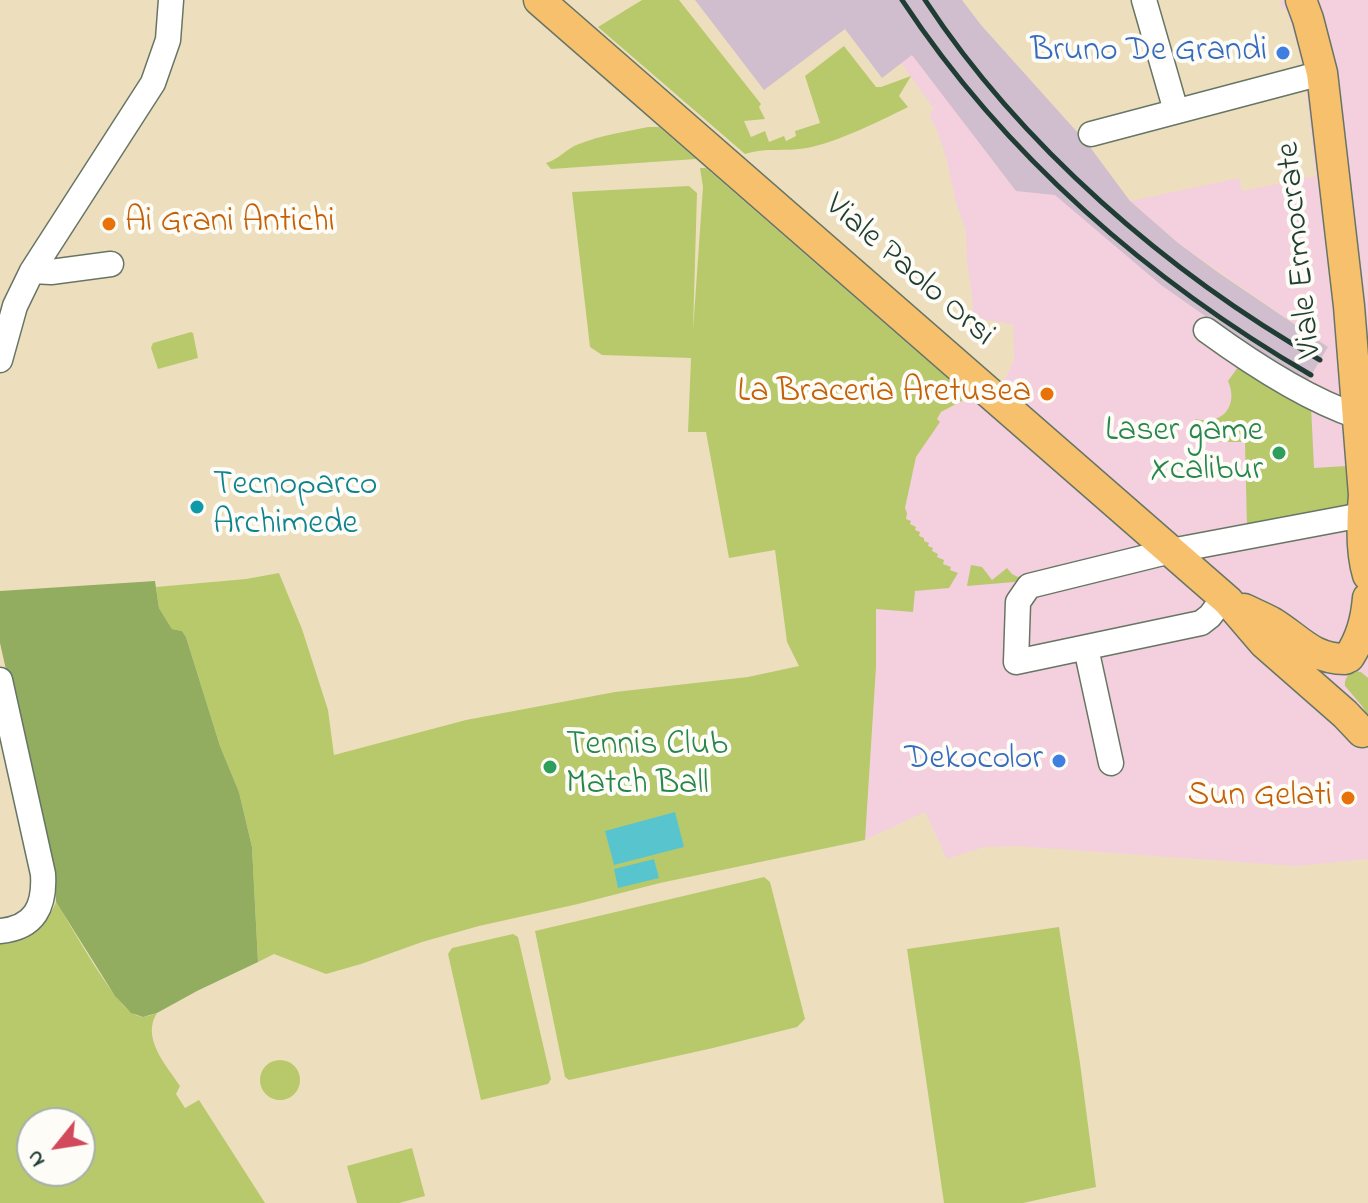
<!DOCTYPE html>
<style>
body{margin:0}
#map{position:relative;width:1368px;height:1203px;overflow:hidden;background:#eddfbe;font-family:"Indie Flower",sans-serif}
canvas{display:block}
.north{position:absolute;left:16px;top:1107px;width:80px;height:80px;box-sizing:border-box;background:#fdfcf7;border:2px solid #a4b0a9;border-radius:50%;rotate:240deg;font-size:22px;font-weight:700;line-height:32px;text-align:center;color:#1f3d34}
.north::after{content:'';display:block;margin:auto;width:28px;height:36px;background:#d1495b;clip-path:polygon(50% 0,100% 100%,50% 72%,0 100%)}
</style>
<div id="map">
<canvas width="1368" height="1203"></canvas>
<div class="north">N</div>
</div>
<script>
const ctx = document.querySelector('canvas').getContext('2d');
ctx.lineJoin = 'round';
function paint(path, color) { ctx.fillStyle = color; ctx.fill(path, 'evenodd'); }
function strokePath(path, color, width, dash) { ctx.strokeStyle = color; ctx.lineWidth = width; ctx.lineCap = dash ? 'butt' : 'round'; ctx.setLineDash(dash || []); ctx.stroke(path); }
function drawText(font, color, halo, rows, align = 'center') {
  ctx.font = font + ' "Indie Flower",sans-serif'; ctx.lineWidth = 8; ctx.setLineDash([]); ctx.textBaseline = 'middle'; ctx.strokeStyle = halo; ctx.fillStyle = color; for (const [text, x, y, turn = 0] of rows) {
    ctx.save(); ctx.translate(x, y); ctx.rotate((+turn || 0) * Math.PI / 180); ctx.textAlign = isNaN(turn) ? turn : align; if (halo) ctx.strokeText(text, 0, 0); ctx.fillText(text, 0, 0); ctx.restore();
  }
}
const built = new Path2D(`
 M1283,0h85v859l-73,7 -279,-20 -32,1 -37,12 -22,-47 -60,28 11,-173v-58l37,-154 28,-43 64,-33 9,-19 -1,-36 -40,-6 -1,-24 -5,-30 -1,-33 -10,-28 -9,-42 -10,-31 -8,-15 5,-6 -33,-46 11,-9 104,137 39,3 106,91 97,68 49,29 21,-35 -150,-104 -48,-42 109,-23 3,13 74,-15 -12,-105 -10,-38 -8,-24h-4l-2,-6z`);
const industrial = new Path2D(`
 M695,0h267l19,25 106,118 43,58 48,42 41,30 109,74 -21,35 -49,-29 -97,-68 -106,-90 -39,-4 -104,-136 -30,23 -37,-49 -81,61z`);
const green = new Path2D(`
 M642,0h37l82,104 -2,3 6,12 -21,2 7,16 14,-6 4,11 15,-6 2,5 10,-5 -1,-5 25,-8 -15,-47 39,-30 32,41h5l30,-11 -12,20 9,11c-28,14 -70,35 -101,41 -21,4 -42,-1 -62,6l-147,-127z
 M648,127h11l37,32 -145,10 -5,-6c12,-3 21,-15 33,-19 22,-9 46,-12 69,-17z
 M700,168h6l263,229 -28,15 -4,7 3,3 -24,35 -11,51 2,5 -1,6 5,2 -1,3 6,3 -1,3 5,2 -1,4 5,2v3l5,2 -1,3 5,2 -1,3 6,3 -1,3 7,3 -1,4 8,3 -1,3 8,3 -9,15 -34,3 -2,21 -37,-3v58l-11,173 -205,43 -82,21 -99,22 -57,16 -61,22 -35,10 -52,-20 -16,8 -6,-115 -13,-55 -19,-46 -34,-109 -4,-6 -10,-2 -13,-21 -3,-21 90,-8 33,-6 23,56 26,81 6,45 132,-35 149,-28 133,-15 51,-11 -12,-24 -12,-92 -46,8 -23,-126h-18l3,-74 -89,-3 -12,-8 -18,-155 117,-6 8,7 -4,137 10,-143z
 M191,332l2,1 5,25 -40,11 -7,-21 2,-5z
 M1241,363l70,43 3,62 32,-2 4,41 -103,21 -2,-86h-27l-25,-17 3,-6c26,7 43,-13 32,-38z
 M971,565l11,2 10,13 15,-12 5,6 6,3 39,-12 5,5 -48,12 -47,4z
 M1355,671l6,1 7,6v38l-6,-10 -17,-20c-1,-7 3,-12 10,-15z
 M764,877l6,5 35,137 -8,8 -84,21 -144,32 -4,-3 -30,-146z
 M56,902c15,23 57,101 78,112 8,5 15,2 23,-1 -16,25 9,52 23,73l-4,8 9,14 14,-8 66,103h-265v-259c30,0 45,-16 56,-42zM32,1123h48v48h-48z
 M1059,927l21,136 16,124 -73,16h-79l-37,-254z
 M513,934l5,3 33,142 -3,5 -67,16 -33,-146 4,-6z
 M260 1080a20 20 0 1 1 40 0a20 20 0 1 1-40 0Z
 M412,1148l13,48 -26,7h-42l-10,-37z`);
const forest = new Path2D(`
 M155,581l4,27 13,21 10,2 4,6 34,109 19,46 13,55 6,115 -61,29 -40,22 -14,4 -12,-4 -16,-17 -59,-94 -1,-14 -55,-245v-52z`);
const water = new Path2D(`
 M675,812l9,35 -70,18 -9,-34z
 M654,859l5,19 -41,10 -4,-19z`);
const minor = new Path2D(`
 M1144,0l32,111
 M1091,134l231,-61
 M32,271l19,1 60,-8
 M1206,330c44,32 100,69 151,86
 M0,360l15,-54 17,-35 121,-188 15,-43 3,-40
 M1224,597l-14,19 -9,7 -185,39 2,-60 11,-16 142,-35 191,-36
 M1086,648l25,115
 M0,680l43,194c2,32 -8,54 -43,57`);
const major = new Path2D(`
 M539,0l689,601 36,42 81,71 17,18
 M1301,0l7,19 14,54 27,233 15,189c-2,24 -3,58 4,80
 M1244,609c10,5 20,9 29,14 26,16 39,36 72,36
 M1349,657c12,-19 17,-36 19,-59`);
const rail = new Path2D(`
 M902,0c102,155 249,282 409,375
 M925,0c95,145 244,274 395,360`);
const markers = [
 [1283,53,8,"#3f7fe0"],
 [109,224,8,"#e8710a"],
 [1047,394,8,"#e8710a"],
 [1279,453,8,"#2e9e5b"],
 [197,507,8,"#0f9aa8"],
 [1059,761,8,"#3f7fe0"],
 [550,767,8,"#2e9e5b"],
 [1348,798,8,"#e8710a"]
];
const shopNames = [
 ["Bruno De Grandi",1267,53],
 ["Dekocolor",1043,761]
];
const foodNames = [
 ["Ai Grani Antichi",125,224,"left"],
 ["La Braceria Aretusea",1031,394],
 ["Sun Gelati",1332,798]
];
const streetNames = [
 ["Viale Ermocrate",1302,250,-96],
 ["Viale Paolo Orsi",908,272,41]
];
const leisureNames = [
 ["Laser game",1263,433],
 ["Xcalibur",1263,472],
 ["Tennis Club",566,747,"left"],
 ["Match Ball",566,786,"left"]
];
const cultureNames = [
 ["Tecnoparco",213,487],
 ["Archimede",213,526]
];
paint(built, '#f4cfde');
paint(industrial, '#d0bdce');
paint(green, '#b8c96c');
paint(forest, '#92ad60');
paint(water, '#58c5ce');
strokePath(minor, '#677664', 27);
strokePath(major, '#677664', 33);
strokePath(minor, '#fff', 24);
strokePath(major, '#f7c06c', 30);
strokePath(rail, '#1f3d34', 5);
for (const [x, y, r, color] of markers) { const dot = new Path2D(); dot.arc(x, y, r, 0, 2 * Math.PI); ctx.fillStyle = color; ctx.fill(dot); strokePath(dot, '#fdfcf7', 3); }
drawText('34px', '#366cbe', '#fdfcf7', shopNames, 'right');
drawText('34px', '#c56008', '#fdfcf7', foodNames, 'right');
drawText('34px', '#1f3d34', '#fdfcf7', streetNames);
drawText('34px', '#27864d', '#fdfcf7', leisureNames, 'right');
drawText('34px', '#0d838f', '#fdfcf7', cultureNames, 'left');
</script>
